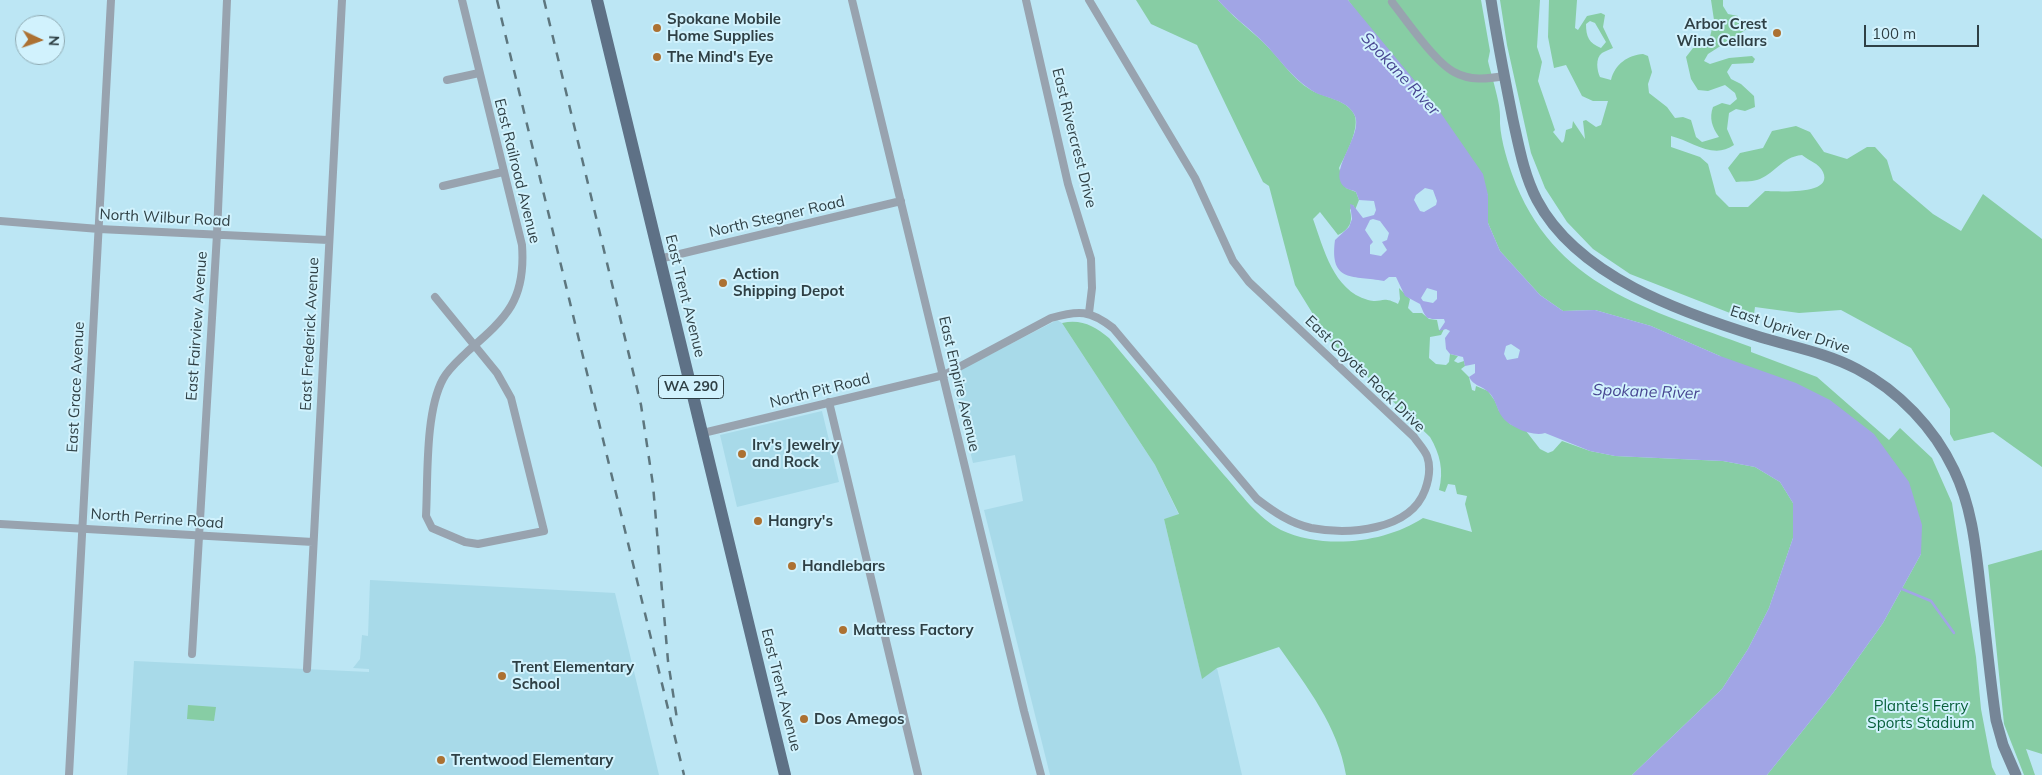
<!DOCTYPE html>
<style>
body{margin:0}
#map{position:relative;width:2042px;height:775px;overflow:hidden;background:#bce6f4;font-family:Mulish,sans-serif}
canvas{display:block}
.north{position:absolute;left:15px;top:15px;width:50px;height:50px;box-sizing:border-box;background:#d1f2fd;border:1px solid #90abb3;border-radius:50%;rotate:93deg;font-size:14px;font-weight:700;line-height:20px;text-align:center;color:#2f4045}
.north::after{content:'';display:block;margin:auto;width:18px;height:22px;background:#ac7132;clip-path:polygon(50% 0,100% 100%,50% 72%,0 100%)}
.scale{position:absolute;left:1864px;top:25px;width:115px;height:22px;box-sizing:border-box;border:2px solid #2f4045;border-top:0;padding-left:6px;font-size:15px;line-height:18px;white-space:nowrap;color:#2f4045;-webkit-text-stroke:4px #d1f2fd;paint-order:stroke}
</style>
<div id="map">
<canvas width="2042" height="775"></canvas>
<div class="north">N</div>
<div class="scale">100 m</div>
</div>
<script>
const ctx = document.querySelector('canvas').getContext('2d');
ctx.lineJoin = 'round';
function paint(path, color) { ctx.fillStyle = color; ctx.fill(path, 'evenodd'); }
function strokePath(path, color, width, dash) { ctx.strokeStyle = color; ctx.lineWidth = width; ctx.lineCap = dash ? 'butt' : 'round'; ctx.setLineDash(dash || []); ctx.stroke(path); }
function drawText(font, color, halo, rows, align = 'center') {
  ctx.font = font + ' Mulish,sans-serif'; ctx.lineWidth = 4; ctx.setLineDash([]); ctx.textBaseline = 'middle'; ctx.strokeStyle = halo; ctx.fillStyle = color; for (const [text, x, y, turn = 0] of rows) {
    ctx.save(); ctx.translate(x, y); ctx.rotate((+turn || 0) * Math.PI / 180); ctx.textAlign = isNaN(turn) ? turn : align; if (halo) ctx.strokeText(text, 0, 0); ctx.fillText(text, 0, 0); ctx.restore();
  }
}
const built = new Path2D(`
 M1057,320l5,3 93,142 24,50 -15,4 38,159 15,-10 25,107h-192l-66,-265 39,-9 -8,-46 -42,8 -21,-84 4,-7z
 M822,411l17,71 -102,25 -17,-72z
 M370,580l245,13 44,182h-532l7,-114 235,11v-3l-16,-1 7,-9 2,-24 6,1z`);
const green = new Path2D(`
 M1136,0h82c14,16 30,28 45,42 17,16 28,36 48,48 14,8 35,9 43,24 7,13 -9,42 -15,54l7,20 10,4 3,8 -4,10 -2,-5 -3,5c3,12 0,19 -12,25l-18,-23 -7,7c11,30 20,71 55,81 14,4 13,-5 30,4l2,-5 -1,-11 11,11 -2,9 5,5h9l7,6 8,1 2,10 5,-1 -3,6 -11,2 -1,21 7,6 10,1 3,-3 1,-8 8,2 -4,5 4,2 6,-2 1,5 -4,3 8,8 3,13 3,1 1,-5 12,5 7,10 4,10 11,13 16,7 14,18 8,4 5,-2 9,-10 28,10 25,5 108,5 32,6 25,15 13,21v35l-24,70 -21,41 -26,40 -90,86h-286c-8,-49 -39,-88 -67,-128l-62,21 -15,11 -38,-160 15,-5 -24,-49 -93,-142c20,-4 32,3 47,15 39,46 76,92 115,137 17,19 34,43 57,55 43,20 104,13 142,-12l49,14 -7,-28 2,-8 -10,-2 -2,-9 -7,-1 -3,8 -6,-2c5,-20 1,-36 -9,-53l-101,-97 -34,-55 -26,-99 -6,-4 -66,-137 -46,-21z
 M1348,0h133l9,51 -2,10c3,13 13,44 12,56 -1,16 6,40 12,57 41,114 138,135 239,173v5l66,25 72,63 11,-12 32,30 20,45 24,154 5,52 11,58 4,8h-229l66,-82 50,-70 38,-69 -201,-198 -69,-30 -56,-16 -32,1 -23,-16 -40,-44 -12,-28v-28z
 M1500,0h40l-3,47 5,15 -4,19 17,49 -2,2 9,11 2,-2 2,-11 6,-2 1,-7 12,18 -2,-18 3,-1 10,7 5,-2 7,-24h-15l-11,-5 -16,-31 -12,3 -6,-31 1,-37h28l-2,28 3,2 9,-14 14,-3 4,2 -2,12 10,21c-4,2 -8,3 -11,5 -7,5 -5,18 -2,24l11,3c4,-16 17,-25 32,-26l5,2 4,16 -4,12 1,9 18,14 8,11 8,-1 8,3 5,17 6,5 17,-5c-7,-10 -10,-19 -6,-30l9,-4 8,2 7,-6 -2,-6 -10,-8 -17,6 -10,-1 -7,-11 -5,-22 7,-9 17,-11 4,-17 -3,-20h12v6l5,8 10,2v5l9,8 -39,25 -4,7 6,3 19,-6 23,-2 3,3 -2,4 -21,1 -5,8 4,7 10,5 13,12 1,11 -10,4 -9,-2 -7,4 -2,16 7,16c-21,15 -42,-4 -63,-9v11l29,10 8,7 8,30 13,13h19l17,-16c12,0 69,5 58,-19 -4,-9 -14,-11 -21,-17 -21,2 -28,20 -45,25 -6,2 -14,1 -21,2l-8,-14 12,-15 23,-5 9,-17 24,-5 14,6 14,20 23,7 20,-12h8l12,13 6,20 40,34 28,17 22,-37 59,45v228l-49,-35 -39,9 -4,-7v-25l-39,-61 -70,-38 -42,3 -44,-6 -2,15 -123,-48 -37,-25 -26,-27 -22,-34 -14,-35 -24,-108zM1590,21l5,2 11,19 -5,6c-12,-5 -15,-11 -15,-24z
 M2042,550v204l-16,-5 9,26h-11l-20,-51 -16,-159z
 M188,705l28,2 -2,14 -27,-2z`);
const water = new Path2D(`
 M1218,0h130l90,109 45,65 5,21v28l12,28 40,44 23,16 32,-1 56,16 69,30 76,27 34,17 44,34 35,48 13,43 -1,29 -38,69 -50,70 -66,82h-135l90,-86 26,-40 21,-41 24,-70v-35l-13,-21 -25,-15 -32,-6 -108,-5 -25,-5 -45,-18c-12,4 -35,-6 -42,-15 -7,-8 -7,-21 -16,-27 -7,-6 -13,-5 -18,-14l6,-4v-9l-10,2 -2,-9 -13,-3 -4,-5 -1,-11 5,-7 -4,-2 -7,2 6,-9 -1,-3c-18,0 -17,2 -24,-15l-15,-8 -9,-19h-7l-5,4c-30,-6 -55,3 -49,-41l14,-13 3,-8 -2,-15 3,1 10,13 11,-3 2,-5 -2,-9 -15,-1 -3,-8c-3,-2 -7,-2 -10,-4 -22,-15 20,-54 8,-74 -9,-16 -30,-15 -43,-24 -20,-13 -32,-32 -48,-48 -15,-15 -31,-26 -45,-42zM1425,188l8,2 4,11 -1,4 -12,7 -4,-1 -6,-11 2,-5zM1373,219l7,2 9,12 -2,7 -5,2 5,8 -6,6 -11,-2v-9l3,-3 -8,-12 5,-10zM1427,288l10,3v8l-4,4 -10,-2 -2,-3zM1511,344l9,6 -2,8 -11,2 -3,-6 2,-8z`);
const stream = new Path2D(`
 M1902,589l29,12 23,32`);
const street = new Path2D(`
 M852,0l172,711 17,64
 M1026,0l42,184 23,75 1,29 -3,25
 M1392,2c14,18 43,60 62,70 16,9 33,7 50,4
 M447,80l32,-7
 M443,186l60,-14
 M0,221l99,8 229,11
 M659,259l242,-58
 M435,297l62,76 14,25 33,133 -66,13 -13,-2 -33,-14 -6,-12c2,-38 -1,-104 17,-137 6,-11 16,-19 25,-28 39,-34 58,-51 54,-106l-60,-245
 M829,402l89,373
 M703,433l241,-58 107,-57c28,-8 39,-8 62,10l144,171c17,13 33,24 54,29 37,7 99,3 114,-38 4,-11 6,-23 2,-34 -3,-7 -9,-13 -13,-19l-165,-155 -16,-21 -38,-83 -106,-178
 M0,524l313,18
 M192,654l25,-420 10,-234
 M307,669l35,-669
 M69,775l42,-775`);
const secondary = new Path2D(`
 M1491,0c6,40 14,80 22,120 6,27 11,55 24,80 40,76 145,113 223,137 33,10 67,16 97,32 42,22 77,59 97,101 19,39 22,81 27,124 5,42 9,84 15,126l7,25 13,30`);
const primary = new Path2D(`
 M597,0l188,775`);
const rail = new Path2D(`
 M497,0l187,775
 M544,0l97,405 12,80 15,176 9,58`);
const markers = [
 [657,28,5,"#ac7132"],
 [1777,33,5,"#ac7132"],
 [657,57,5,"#ac7132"],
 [723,283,5,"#ac7132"],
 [742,454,5,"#ac7132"],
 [758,521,5,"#ac7132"],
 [792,566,5,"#ac7132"],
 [843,630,5,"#ac7132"],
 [502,676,5,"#ac7132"],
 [804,719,5,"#ac7132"],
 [441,760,5,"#ac7132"]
];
const shields = [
 [691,387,65]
];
const shieldNames = [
 ["WA 290",691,387]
];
const poiNames = [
 ["Spokane Mobile",667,19],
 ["Home Supplies",667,36],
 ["Arbor Crest",1767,24,"right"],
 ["Wine Cellars",1767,41,"right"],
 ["The Mind's Eye",667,57],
 ["Action",733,274],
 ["Shipping Depot",733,291],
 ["Irv's Jewelry",752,445],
 ["and Rock",752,462],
 ["Hangry's",768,521],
 ["Handlebars",802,566],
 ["Mattress Factory",853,630],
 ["Trent Elementary",512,667],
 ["School",512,684],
 ["Dos Amegos",814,719],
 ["Trentwood Elementary",451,760]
];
const streetNames = [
 ["East Rivercrest Drive",1074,138,76],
 ["East Railroad Avenue",517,171,76],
 ["North Stegner Road",777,217,-13],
 ["North Wilbur Road",165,218,3],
 ["East Trent Avenue",685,296,76],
 ["East Fairview Avenue",197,326,-86],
 ["East Upriver Drive",1790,330,18],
 ["East Frederick Avenue",310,334,-87],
 ["East Coyote Rock Drive",1365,374,44],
 ["East Empire Avenue",959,384,77],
 ["East Grace Avenue",76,387,-87],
 ["North Pit Road",820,391,-14],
 ["North Perrine Road",157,519,4],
 ["East Trent Avenue",781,690,76]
];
const parkNames = [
 ["Plante's Ferry",1921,706],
 ["Sports Stadium",1921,723]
];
const waterNames = [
 ["Spokane River",1400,74,47],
 ["Spokane River",1646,392,2]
];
paint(built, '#a8dae9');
paint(green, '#87cda4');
paint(water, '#a1a5e5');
strokePath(stream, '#a1a5e5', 2.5);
strokePath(street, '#98a3af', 8);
strokePath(secondary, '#768697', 11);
strokePath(primary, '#5e7186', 12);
strokePath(rail, '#5d767e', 2.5, [9, 9]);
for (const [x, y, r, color] of markers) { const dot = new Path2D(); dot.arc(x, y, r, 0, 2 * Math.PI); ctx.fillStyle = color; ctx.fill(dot); strokePath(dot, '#d1f2fd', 2); }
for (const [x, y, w] of shields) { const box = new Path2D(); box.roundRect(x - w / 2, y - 11.5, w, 23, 4); ctx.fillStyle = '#d1f2fd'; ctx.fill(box); strokePath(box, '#2f4045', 1); }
drawText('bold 14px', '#2f4045', null, shieldNames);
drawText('bold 15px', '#2f4045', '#d1f2fd', poiNames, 'left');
drawText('15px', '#2f4045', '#d1f2fd', streetNames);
drawText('15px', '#09603b', '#d1f2fd', parkNames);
drawText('italic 16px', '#474591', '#d1f2fd', waterNames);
</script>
